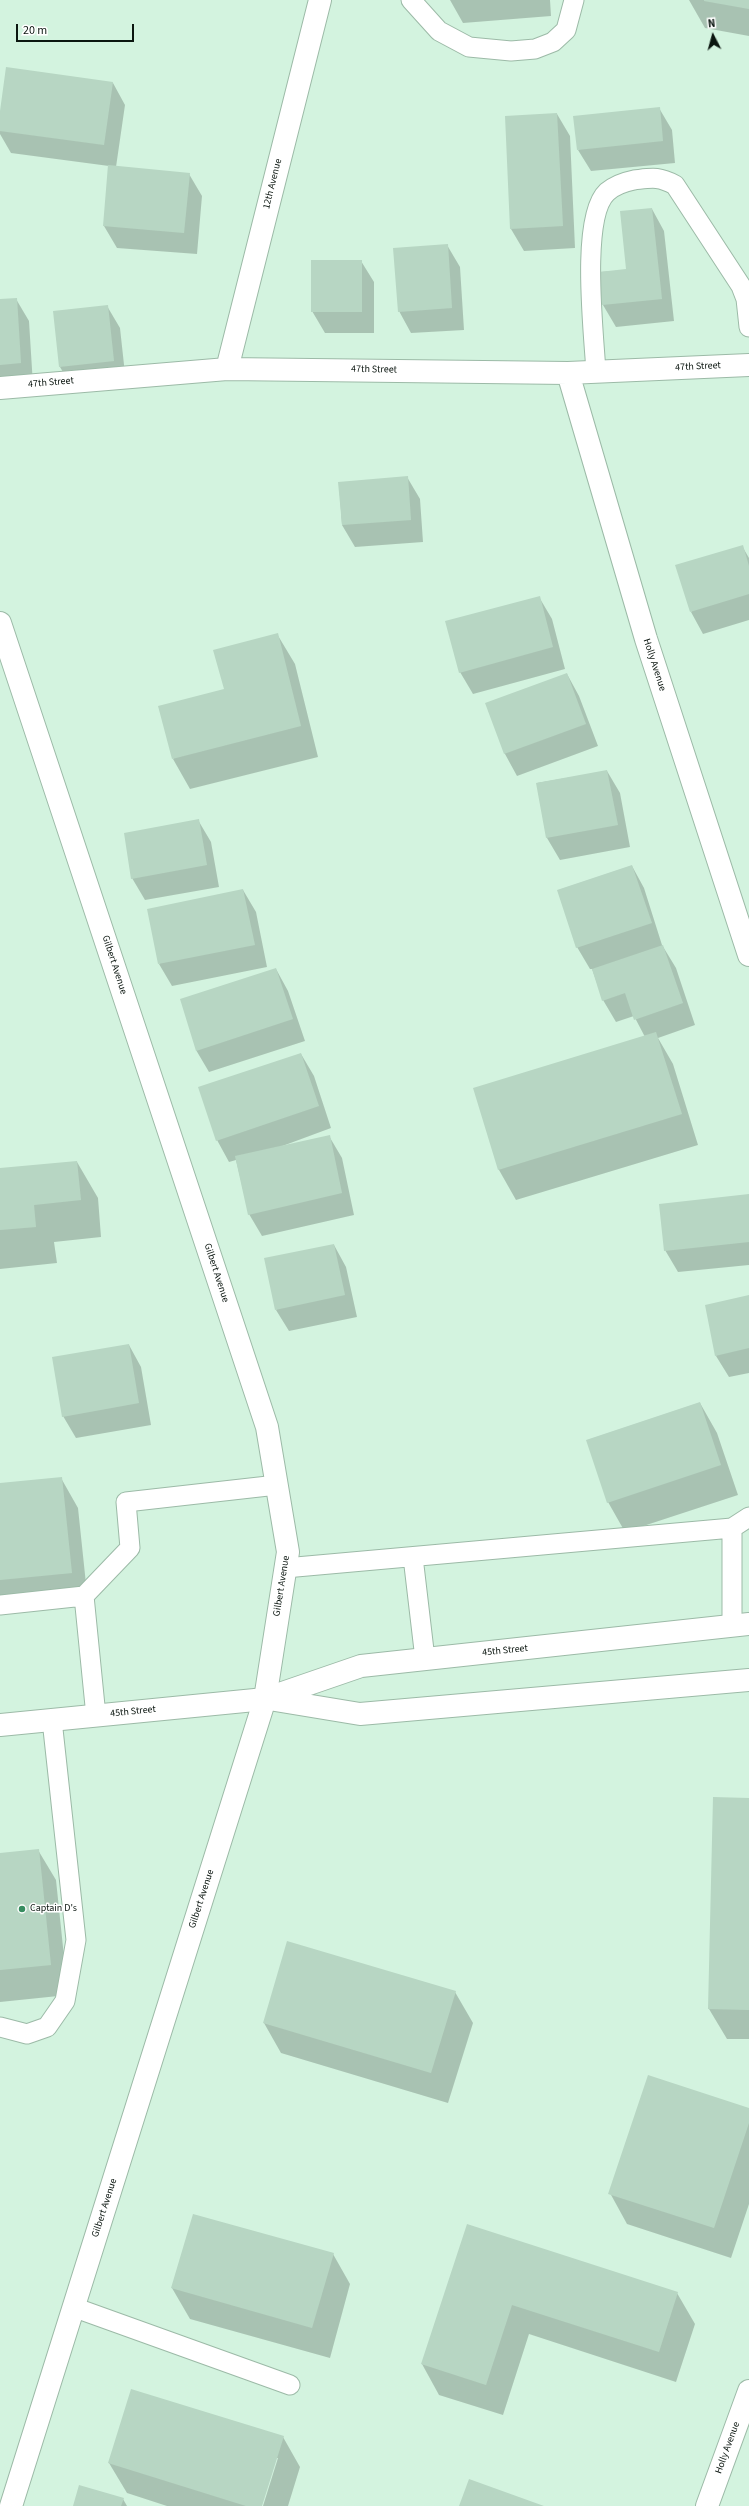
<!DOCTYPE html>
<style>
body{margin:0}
#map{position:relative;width:749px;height:2506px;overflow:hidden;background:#d3f3df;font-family:"Source Sans 3",sans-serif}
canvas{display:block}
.north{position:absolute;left:693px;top:16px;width:40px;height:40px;-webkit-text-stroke:3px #fff;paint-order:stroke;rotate:354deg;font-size:11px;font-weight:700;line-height:16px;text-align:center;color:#0b1610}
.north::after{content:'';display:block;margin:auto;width:14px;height:18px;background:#0b1610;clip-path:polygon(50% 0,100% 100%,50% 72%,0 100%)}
.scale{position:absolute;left:16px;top:24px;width:118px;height:18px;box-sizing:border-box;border:2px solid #0b1610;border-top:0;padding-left:5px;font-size:12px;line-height:14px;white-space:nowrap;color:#0b1610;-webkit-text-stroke:3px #fff;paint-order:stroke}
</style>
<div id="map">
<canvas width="749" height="2506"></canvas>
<div class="north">N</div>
<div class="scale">20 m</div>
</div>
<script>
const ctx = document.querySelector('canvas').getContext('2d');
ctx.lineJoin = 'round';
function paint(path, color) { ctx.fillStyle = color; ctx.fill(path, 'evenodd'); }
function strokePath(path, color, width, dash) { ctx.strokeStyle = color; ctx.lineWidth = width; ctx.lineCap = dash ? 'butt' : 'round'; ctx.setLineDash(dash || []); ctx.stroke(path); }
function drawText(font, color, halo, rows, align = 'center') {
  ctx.font = font + ' "Source Sans 3",sans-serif'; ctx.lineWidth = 3; ctx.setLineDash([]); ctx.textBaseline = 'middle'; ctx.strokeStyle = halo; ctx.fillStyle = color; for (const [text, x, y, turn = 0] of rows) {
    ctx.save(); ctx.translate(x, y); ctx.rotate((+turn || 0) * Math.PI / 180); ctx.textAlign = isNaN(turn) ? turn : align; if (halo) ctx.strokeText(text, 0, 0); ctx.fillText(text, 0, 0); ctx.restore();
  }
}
const shadow = new Path2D(`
 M450,0h100l1,16 -88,7z
 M689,0h60v36l-44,-8z
 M113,83l12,22 -9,62 73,7 13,22 -5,58 -80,-6 -13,-22 5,-60 -98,-13 -11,-19v-16z
 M659,108l13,22 3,33 -84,8 -13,-21z
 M557,114l13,22 5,112 -51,3 -13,-22 -5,-112z
 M652,209l12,22 10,90 -58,6 -13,-22 -3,-33 27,-2z
 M447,245l13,22 4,63 -53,3 -12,-22z
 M361,261l13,21v51h-49l-13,-22z
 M16,299l13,22 4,64 -33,2v-87z
 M107,306l13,22 6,55 -53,6 -13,-22z
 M407,477l13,22 3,43 -68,5 -13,-22 -3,-42z
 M742,546l7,12v62l-46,14 -12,-22z
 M539,597l13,22 13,50 -92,25 -13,-22z
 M277,634l18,30 23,93 -128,32 -17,-30 52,-69z
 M567,674l12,22 19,50 -81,30 -12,-22 -19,-50z
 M607,771l13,22 10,54 -70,13 -13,-22 -10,-55z
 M198,820l13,22 8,45 -74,13 -13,-22z
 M632,866l12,22 18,57 14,23 19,57 -37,13 15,26 25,81 -182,55 -17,-30 -25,-81 171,-52 -11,-21 -18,6 -13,-22 -11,-31h-2l-13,-22z
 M243,890l13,22 11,55 -95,19 -13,-22z
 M276,969l12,22 17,50 -96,31 -13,-22z
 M301,1054l13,22 17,52 -54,20 52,-12 13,22 12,57 -92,21 -13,-22 -13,-54 -7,2 -12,-22z
 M77,1162l21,36 3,39 -47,5 3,21 -57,6v-100z
 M749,1195v70l-71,7 -13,-22z
 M334,1245l12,22 11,50 -68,14 -13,-21z
 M749,1296v77l-20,4 -13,-21z
 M129,1345l12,22 10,58 -75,13 -13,-22z
 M700,1403l17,30 21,62 -113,37 -17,-30z
 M61,1478l17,30 10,95 -88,9v-128z
 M749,1799v240h-22l-18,-30z
 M38,1850l18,30 12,115 -68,7v-148z
 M455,1992l18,31 -25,80 -167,-50 -17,-30z
 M749,2109v95l-18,54 -104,-34 -17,-31z
 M468,2225l209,68 18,31 -19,58 -147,-48 -26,81 -64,-20 -17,-31z
 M333,2254l17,30 -20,74 -140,-39 -18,-31z
 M283,2437l17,30 -12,39h-25l15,-48h-2l-16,48h-93l-40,-13 -18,-30z
 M123,2499l4,7h-53z`);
const building = new Path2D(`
 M704,0h45v9l-45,-8z
 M6,67l107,15 -9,63 -104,-14v-20z
 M660,107l3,34 -86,9 -4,-34z
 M557,113l6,113 -53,3 -5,-113z
 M108,165l82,8 -6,60 -81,-7z
 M652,208l10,91 -60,6 -3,-33 27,-3 -6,-58z
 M448,244l4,64 -54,4 -5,-64z
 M311,260h51v52h-51z
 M17,298l4,65 -21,2v-66z
 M108,305l6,56 -55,6 -6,-56z
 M408,476l3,44 -69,5 -4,-43z
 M743,545l6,21v28l-59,18 -15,-47z
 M540,596l13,51 -94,26 -14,-52z
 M278,633l23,93 -129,33 -14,-53 66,-17 -11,-39z
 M567,673l19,51 -82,30 -19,-51z
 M607,770l11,55 -72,13 -10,-55z
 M199,819l8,46 -76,14 -7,-46z
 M632,865l20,58 -76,25 -19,-58z
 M243,889l12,56 -97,19 -11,-55z
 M663,945l20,58 -49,17 -9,-27 -23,8 -10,-32z
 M276,968l17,51 -97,32 -16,-52z
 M656,1032l26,82 -184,56 -25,-82z
 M301,1053l18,53 -103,35 -18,-54z
 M330,1135l12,58 -94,22 -13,-59z
 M77,1161l4,39 -47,5 2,22 -36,3v-62z
 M749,1194v48l-85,9 -5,-47z
 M334,1244l11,51 -70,15 -11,-52z
 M749,1295v53l-34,8 -10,-51z
 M129,1344l10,59 -77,14 -10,-60z
 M700,1402l21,63 -114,38 -21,-63z
 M62,1477l10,96 -72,7v-97z
 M713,1797l36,1v212l-41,-1z
 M39,1849l12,116 -51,5v-117z
 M287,1941l169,50 -25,82 -168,-50z
 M648,2075l101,33v15l-35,105 -106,-34z
 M193,2214l141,39 -22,75 -141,-40z
 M467,2224l211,68 -19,60 -147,-47 -26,80 -65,-21z
 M131,2389l153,47 -22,70h-16l-138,-43z
 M469,2479l75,27h-85z
 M79,2485l45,13 -3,8h-48z`);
const service = new Path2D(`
 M411,0l28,31 30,16 42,4 24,-2 18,-7 13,-12 8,-30
 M596,372c-2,-37 -16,-155 11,-180 8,-7 17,-10 27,-12 18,-2 24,-4 41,5l66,101 5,13 3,28
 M732,1528l17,-11
 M413,1557l12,102
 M285,1568l447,-40v98
 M0,1605l84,-9
 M96,1716l-12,-120 46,-48 -4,-46 151,-17
 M0,2027l27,7 20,-7 18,-26 11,-61 -24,-220
 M73,2307l217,78`);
const minor = new Path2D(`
 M227,369l93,-369
 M568,373l78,266 103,316
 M0,388l227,-19 341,4 181,-8
 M0,623l267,804 21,125 -23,147 -254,807
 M707,2506l42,-115`);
const primary = new Path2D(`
 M269,1699l91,15 389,-34
 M0,1725l265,-26 96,-33 388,-42`);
const markers = [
 [22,1909,4,"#378d60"]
];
const streetNames = [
 ["12th Avenue",273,184,-76],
 ["47th Street",698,367,-3],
 ["47th Street",374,370,1],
 ["47th Street",51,383,-5],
 ["Holly Avenue",654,665,72],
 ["Gilbert Avenue",114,965,72],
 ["Gilbert Avenue",216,1273,72],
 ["Gilbert Avenue",282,1586,-81],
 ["45th Street",505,1651,-6],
 ["45th Street",133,1712,-6],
 ["Gilbert Avenue",202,1899,-72],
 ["Gilbert Avenue",105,2208,-72],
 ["Holly Avenue",728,2448,-70]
];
const poiNames = [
 ["Captain D's",30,1909]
];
paint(shadow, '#0003');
paint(building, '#b7d6c3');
strokePath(service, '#9cbaa7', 21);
strokePath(minor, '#9cbaa7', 24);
strokePath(primary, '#9cbaa7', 24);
strokePath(service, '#fff', 19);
strokePath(minor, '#fff', 22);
strokePath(primary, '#fff', 22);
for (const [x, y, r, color] of markers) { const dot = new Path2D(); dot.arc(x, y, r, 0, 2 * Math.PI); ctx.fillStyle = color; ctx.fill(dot); strokePath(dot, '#fff', 1.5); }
drawText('10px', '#0b1610', '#fff', streetNames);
drawText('10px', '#0b1610', '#fff', poiNames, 'left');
</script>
